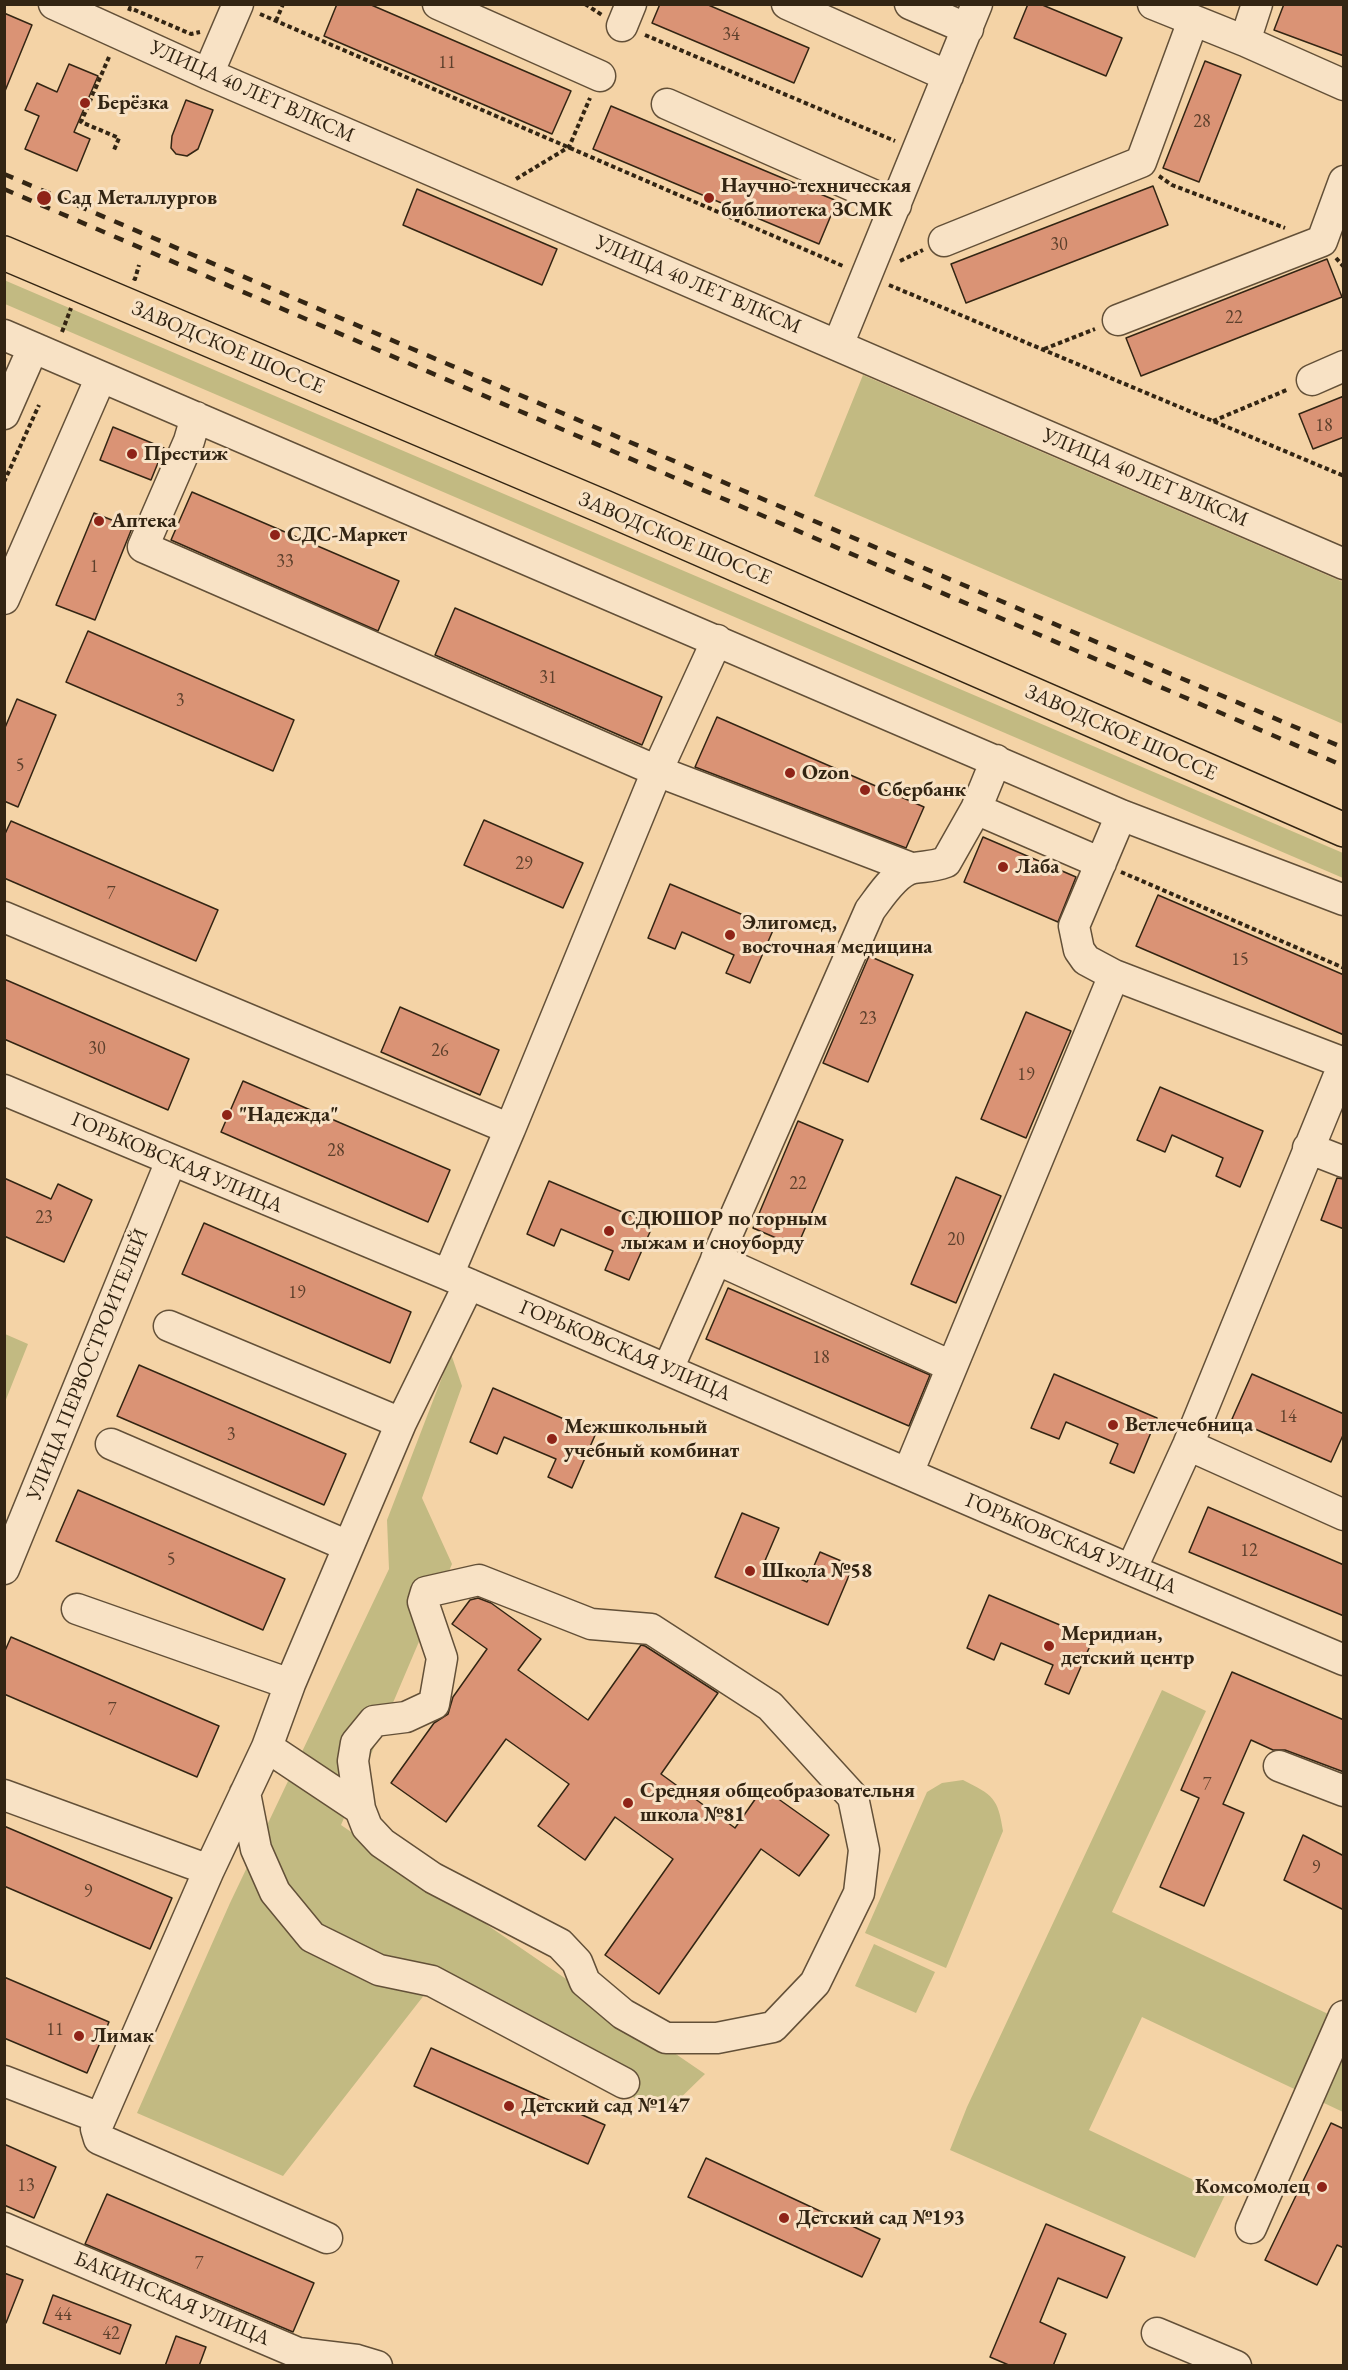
<!DOCTYPE html>
<meta charset="utf-8">
<style>
body{margin:0}
#map{position:relative;width:1348px;height:2370px;overflow:hidden;background:#f4d3a6;font-family:"EB Garamond",serif}
canvas{display:block}
.frame{position:absolute;inset:0;border:6px solid #332513;pointer-events:none}
</style>
<div id="map">
<canvas width="1348" height="2370"></canvas>
<div class="frame"></div>
</div>
<script>
const ctx = document.querySelector('canvas').getContext('2d');
ctx.lineJoin = 'round';
function paint(path, color) { ctx.fillStyle = color; ctx.fill(path, 'evenodd'); }
function strokePath(path, color, width, dash) { ctx.strokeStyle = color; ctx.lineWidth = width; ctx.lineCap = dash ? 'butt' : 'round'; ctx.setLineDash(dash || []); ctx.stroke(path); }
function drawText(font, color, halo, rows, align = 'center') {
  ctx.font = font + ' "EB Garamond",serif'; ctx.lineWidth = 6; ctx.setLineDash([]); ctx.textBaseline = 'middle'; ctx.strokeStyle = halo; ctx.fillStyle = color; for (const [text, x, y, turn = 0] of rows) {
    ctx.save(); ctx.translate(x, y); ctx.rotate((+turn || 0) * Math.PI / 180); ctx.textAlign = isNaN(turn) ? turn : align; if (halo) ctx.strokeText(text, 0, 0); ctx.fillText(text, 0, 0); ctx.restore();
  }
}
const green = new Path2D(`
 M4,280l1339,573v25l-1338,-574z
 M863,375l480,207v142l-529,-228z
 M5,1334l23,10 -23,58z
 M451,1354l11,32 -40,112 30,66 -111,261 364,249 -40,39 -240,-119 -142,182 -146,-63 93,-210 159,-334 -2,-49z
 M1162,1690l44,21 -94,201 231,109v91l-201,-95 -53,113 136,65 -30,63 -245,-108 17,-43z
 M963,1780c30,15 35,18 40,51l-57,137 -81,-35 62,-141 15,-9z
 M874,1944l61,28 -19,41 -61,-27z`);
const building = new Path2D(`
 M337,4h32l202,87 -19,43 -228,-98z
 M660,4h46l103,44 -15,35 -142,-60z
 M1028,4h12l82,34 -16,38 -92,-38z
 M1284,4h60v52l-70,-26z
 M4,13l28,12 -27,66h-1z
 M1205,61l36,14 -42,107 -36,-14z
 M69,64l29,12 -24,56 16,7 -13,32 -52,-22 14,-33 -14,-6 12,-27 20,9z
 M186,100l27,10 -15,39 -11,7 -11,-2 -5,-6 1,-12z
 M611,106l226,95 -18,43 -226,-95z
 M1153,186l15,39 -202,78 -15,-39z
 M417,189l140,60 -15,36 -139,-60z
 M1327,259l15,38 -201,79 -15,-38z
 M1344,396v41l-31,12 -14,-35z
 M113,427l51,21 -13,32 -51,-20z
 M192,492l207,89 -21,50 -207,-91z
 M94,513l38,15 -37,92 -39,-15z
 M455,608l207,89 -20,48 -207,-90z
 M88,631l206,89 -21,51 -207,-89z
 M17,699l39,16 -38,92 -14,-6v-71z
 M717,717l207,90 -18,41 -211,-81z
 M484,820l99,43 -20,45 -99,-43z
 M11,821l207,89 -22,51 -192,-83v-42z
 M983,837l93,40 -18,45 -94,-40z
 M670,884l104,44 -24,55 -24,-10 8,-18 -52,-23 -7,17 -27,-11z
 M1158,895l186,80v60l-208,-89z
 M869,956l44,19 -45,107 -45,-19z
 M4,979l185,80 -21,51 -164,-71z
 M400,1007l99,43 -19,45 -99,-43z
 M1026,1012l45,19 -45,107 -45,-19z
 M243,1081l207,89 -22,52 -207,-90z
 M1160,1087l103,44 -23,56 -24,-11 7,-18 -51,-23 -7,17 -28,-12z
 M798,1121l45,19 -46,107 -44,-19z
 M956,1177l45,19 -45,107 -45,-19z
 M4,1178l47,21 7,-15 34,16 -28,62 -60,-26z
 M1337,1178l7,1v50l-23,-9z
 M549,1181l104,44 -24,55 -24,-10 8,-19 -52,-22 -7,17 -27,-12z
 M204,1223l207,89 -21,51 -208,-89z
 M728,1288l202,87 -21,51 -203,-87z
 M139,1365l207,89 -22,51 -207,-89z
 M1054,1374l103,44 -23,55 -24,-10 8,-19 -52,-22 -7,17 -28,-11z
 M1252,1374l92,40v19l-13,29 -99,-43z
 M493,1388l103,45 -24,55 -24,-11 8,-18 -52,-22 -7,17 -27,-12z
 M78,1490l207,89 -22,51 -207,-89z
 M1208,1507l136,58v51l-155,-64z
 M742,1513l37,15 -15,35 43,19 13,-30 33,14 -25,59 -113,-48z
 M989,1595l104,44 -24,55 -24,-10 8,-19 -52,-22 -7,17 -27,-12z
 M478,1598l13,5 50,36 -23,31 70,50 53,-75 4,1 73,47 -57,81 74,54 28,-40 66,47 -30,41 -38,-27 -102,145 -54,-39 68,-96 -58,-42 -30,43 -47,-34 31,-42 -63,-45 -60,83 -55,-39 43,-60 14,-9 5,-17 34,-48 -35,-25 18,-24z
 M11,1637l208,89 -22,51 -193,-83v-41z
 M1232,1672l112,48v52l-59,-22h-12l-22,-10 -28,64 21,9 -40,93 -44,-19 39,-89 -18,-8z
 M4,1826l168,72 -22,51 -146,-63z
 M1303,1835l41,21v54l-60,-30z
 M4,1977l105,45 -22,51 -83,-35z
 M431,2048l174,77 -17,39 -174,-78z
 M1331,2123l13,6v119l-7,-3 -20,40 -52,-25z
 M4,2144l52,23 -22,51 -30,-13z
 M706,2158l174,81 -18,38 -174,-80z
 M107,2194l207,89 -21,49 -208,-88z
 M1046,2224l79,33 -18,41 -49,-20 -18,44 26,12 -13,32h-42l-21,-9z
 M4,2273l19,7 -17,43h-2z
 M53,2295l78,30 -11,29 -77,-31z
 M176,2336l30,11 -7,19h-34z`);
const path = new Path2D(`
 M585,4l17,11
 M129,11l1,-3 61,26 9,-2
 M260,14l583,252
 M276,21l7,-17
 M645,35l250,106
 M109,57l-28,65 38,16 -5,12
 M1159,176l13,9 113,43
 M516,179l53,-32 21,-49
 M1336,258l8,9
 M900,261l23,-11
 M133,278l2,1 4,-14
 M889,285l455,191
 M62,332l9,-24
 M1044,349l51,-20
 M1213,421l76,-32
 M4,482l35,-77
 M1121,872l223,96`);
const minor = new Path2D(`
 M54,4l154,70 1136,490
 M438,4l162,72
 M787,4l161,72
 M910,4l58,25
 M1153,4l92,37 12,-37
 M622,26l9,-22
 M1245,41l99,44
 M208,74l30,-70
 M667,104l229,101
 M944,241l197,-79 52,-141
 M1118,320l204,-79 22,-60
 M4,335l1117,480 223,85
 M838,345l139,-341
 M1312,380l32,-14
 M4,414l29,-66
 M196,417l-7,24 -46,106 514,224 254,97
 M4,599l97,-222
 M976,809l125,54
 M4,917l506,212 -62,146
 M1114,975l230,88
 M4,1090l444,185 683,295 213,90
 M510,1129l147,-358 60,-131
 M1308,1148l36,14
 M716,1259l235,107
 M169,1326l232,97
 M668,1369l202,-459c10,-13 26,-39 44,-42 13,-2 18,-1 32,-6l30,-53 20,-49
 M111,1444l237,102
 M1188,1445l156,70
 M908,1473l206,-498 -28,-15 -7,-10 -5,-24 47,-111
 M4,1569l167,-408
 M1131,1570l57,-125 156,-382
 M77,1609l213,75
 M267,1747l93,62 7,18 15,16 51,35 127,66 17,18 8,20 38,32 43,24h51l56,-11 42,-44 44,-90 5,-43 -11,-53 -83,-91 -119,-77 -60,-5 -112,-44 -53,12 -3,10 19,56 -8,46 -28,13 -32,4 -18,22 -3,18 7,48
 M1279,1766l65,25
 M245,1793l11,56 19,43 37,45 67,33 53,11 192,102
 M4,1795l205,75
 M4,2081l96,37
 M4,2228l294,125 59,7 20,6
 M1251,2228l93,-212
 M327,2238l-228,-99 -3,-10 113,-259 58,-123 23,-63 111,-261 68,-139
 M1157,2333l79,33`);
const major = new Path2D(`
 M4,253l600,254 740,323`);
const rail = new Path2D(`
 M4,174l1340,574
 M4,189l1340,577`);
const markers = [
 [85,103,6,"#8f2418"],
 [44,198,8,"#8f2418"],
 [709,198,6,"#8f2418"],
 [132,454,6,"#8f2418"],
 [99,521,6,"#8f2418"],
 [275,535,6,"#8f2418"],
 [790,773,6,"#8f2418"],
 [865,790,6,"#8f2418"],
 [1003,867,6,"#8f2418"],
 [730,935,6,"#8f2418"],
 [227,1115,6,"#8f2418"],
 [609,1231,6,"#8f2418"],
 [1113,1425,6,"#8f2418"],
 [552,1439,6,"#8f2418"],
 [750,1571,6,"#8f2418"],
 [1049,1646,6,"#8f2418"],
 [628,1803,6,"#8f2418"],
 [79,2036,6,"#8f2418"],
 [509,2106,6,"#8f2418"],
 [1322,2187,6,"#8f2418"],
 [784,2218,6,"#8f2418"]
];
const numberNames = [
 ["34",731,35],
 ["11",447,63],
 ["28",1202,122],
 ["30",1059,245],
 ["22",1234,318],
 ["18",1324,426],
 ["33",285,562],
 ["1",94,567],
 ["31",548,678],
 ["3",180,701],
 ["5",20,766],
 ["29",524,864],
 ["7",111,894],
 ["15",1240,960],
 ["23",868,1019],
 ["30",97,1049],
 ["26",440,1051],
 ["19",1026,1075],
 ["28",336,1151],
 ["22",798,1184],
 ["23",44,1218],
 ["20",956,1240],
 ["19",297,1293],
 ["18",821,1358],
 ["14",1288,1417],
 ["3",231,1435],
 ["12",1249,1551],
 ["5",171,1560],
 ["7",112,1710],
 ["7",1207,1785],
 ["9",1316,1868],
 ["9",88,1892],
 ["11",55,2030],
 ["13",26,2186],
 ["7",199,2264],
 ["44",63,2315],
 ["42",111,2334]
];
const streetNames = [
 ["УЛИЦА 40 ЛЕТ ВЛКСМ",252,92,24],
 ["УЛИЦА 40 ЛЕТ ВЛКСМ",698,285,23],
 ["ЗАВОДСКОЕ ШОССЕ",228,348,23],
 ["УЛИЦА 40 ЛЕТ ВЛКСМ",1145,478,23],
 ["ЗАВОДСКОЕ ШОССЕ",675,539,23],
 ["ЗАВОДСКОЕ ШОССЕ",1121,733,24],
 ["ГОРЬКОВСКАЯ УЛИЦА",177,1163,23],
 ["ГОРЬКОВСКАЯ УЛИЦА",625,1351,23],
 ["УЛИЦА ПЕРВОСТРОИТЕЛЕЙ",88,1365,-68],
 ["ГОРЬКОВСКАЯ УЛИЦА",1071,1544,23],
 ["БАКИНСКАЯ УЛИЦА",172,2299,23]
];
const poiNames = [
 ["Берёзка",97,103],
 ["Научно-техническая",721,186],
 ["библиотека ЗСМК",721,210],
 ["Сад Металлургов",57,198],
 ["Престиж",144,454],
 ["Аптека",111,521],
 ["СДС-Маркет",287,535],
 ["Ozon",802,773],
 ["Сбербанк",877,790],
 ["Лаба",1015,867],
 ["Элигомед,",742,923],
 ["восточная медицина",742,947],
 ["\"Надежда\"",239,1115],
 ["СДЮШОР по горным",621,1219],
 ["лыжам и сноуборду",621,1243],
 ["Ветлечебница",1125,1425],
 ["Межшкольный",564,1427],
 ["учебный комбинат",564,1451],
 ["Школа №58",762,1571],
 ["Меридиан,",1061,1634],
 ["детский центр",1061,1658],
 ["Средняя общеобразовательня",640,1791],
 ["школа №81",640,1815],
 ["Лимак",91,2036],
 ["Детский сад №147",521,2106],
 ["Комсомолец",1310,2187,"right"],
 ["Детский сад №193",796,2218]
];
paint(green, '#c2ba82');
paint(building, '#da9375');
strokePath(building, '#332513', 1.5);
strokePath(minor, '#635038', 33);
strokePath(major, '#332513', 36);
strokePath(path, '#332513', 4, [4.5, 3]);
strokePath(minor, '#f8e2c5', 30);
strokePath(major, '#f4d3a6', 33);
strokePath(rail, '#332513', 4.5, [10, 10]);
for (const [x, y, r, color] of markers) { const dot = new Path2D(); dot.arc(x, y, r, 0, 2 * Math.PI); ctx.fillStyle = color; ctx.fill(dot); strokePath(dot, '#f8e2c5', 2); }
drawText('18px', '#5d402c', null, numberNames);
drawText('21px', '#332513', '#f8e2c5', streetNames);
drawText('bold 21px', '#332513', '#f8e2c5', poiNames, 'left');
</script>
